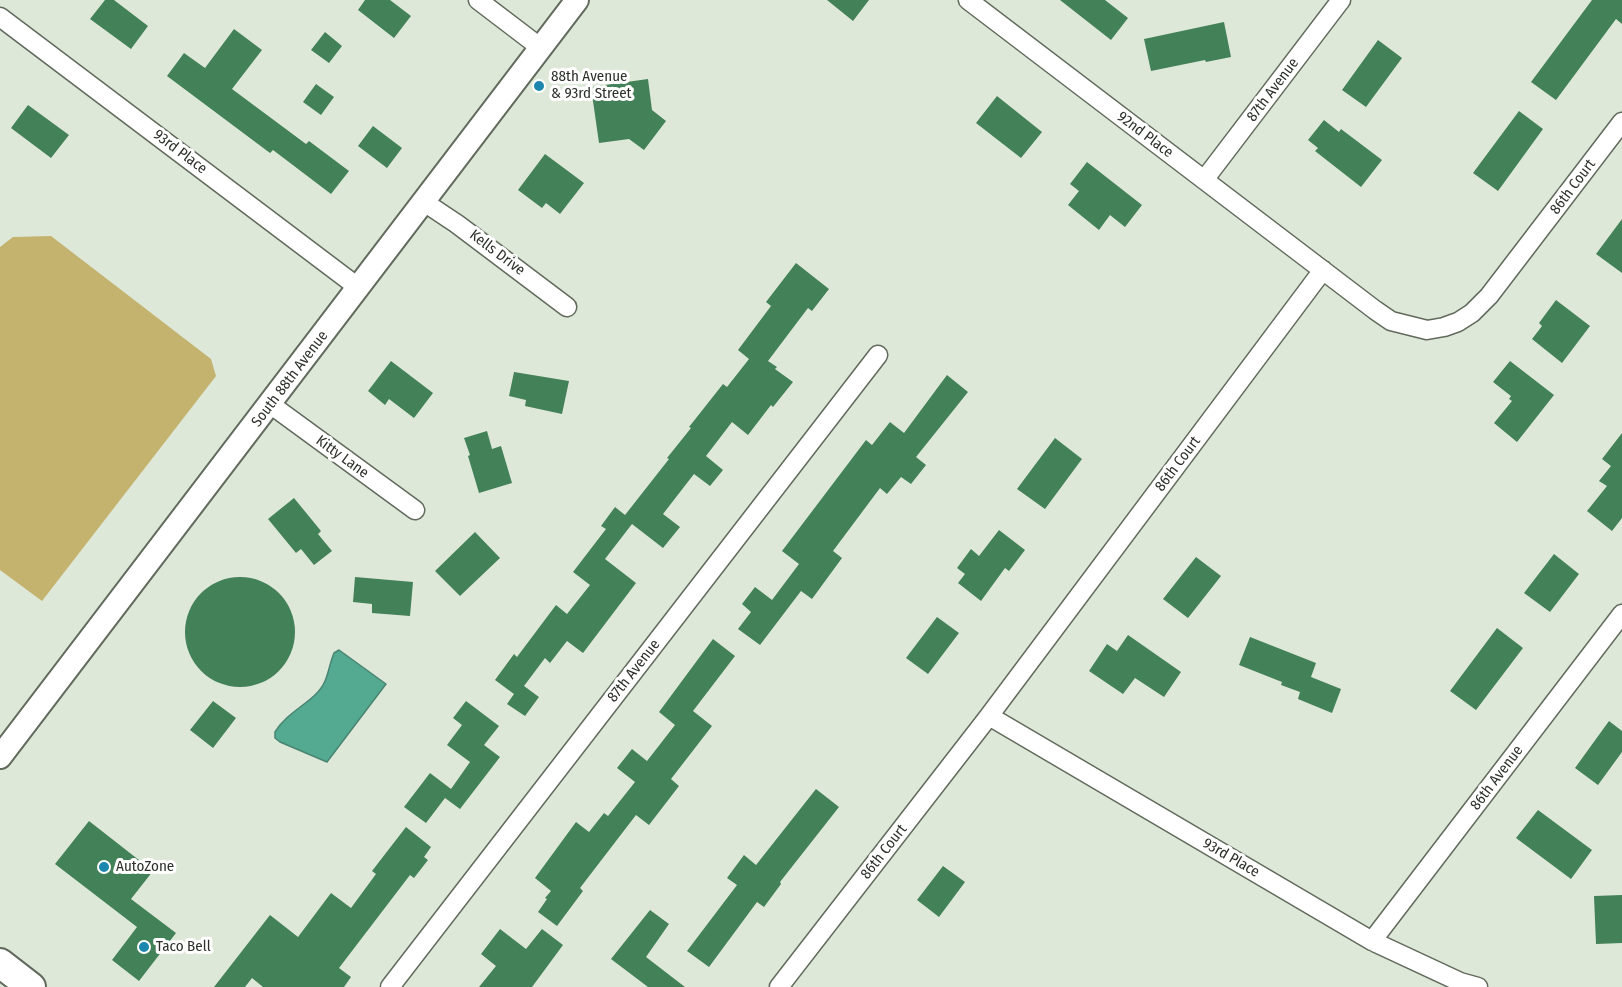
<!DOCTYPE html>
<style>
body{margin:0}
canvas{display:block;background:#dee8d8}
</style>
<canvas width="1622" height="987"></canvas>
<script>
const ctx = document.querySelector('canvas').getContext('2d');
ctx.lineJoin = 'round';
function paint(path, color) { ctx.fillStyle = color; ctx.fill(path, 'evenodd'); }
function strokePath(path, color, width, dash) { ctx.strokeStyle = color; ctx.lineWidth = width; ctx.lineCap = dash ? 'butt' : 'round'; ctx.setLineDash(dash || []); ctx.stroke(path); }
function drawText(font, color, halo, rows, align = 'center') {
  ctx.font = font + ' "Fira Sans Condensed",sans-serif'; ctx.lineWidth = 6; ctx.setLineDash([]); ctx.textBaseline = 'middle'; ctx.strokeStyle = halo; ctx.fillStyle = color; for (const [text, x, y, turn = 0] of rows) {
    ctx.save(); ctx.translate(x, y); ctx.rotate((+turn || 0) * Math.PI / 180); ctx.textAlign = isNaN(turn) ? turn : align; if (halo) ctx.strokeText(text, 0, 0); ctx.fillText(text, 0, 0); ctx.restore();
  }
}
const forest = new Path2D(`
 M51,236l160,123 5,17 -174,225 -42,-31v-323l13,-10z`);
const water = new Path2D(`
 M339,650l47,34 -59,78 -47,-20 -5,-4v-6c13,-22 42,-31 50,-51 4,-9 5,-19 9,-28z`);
const building = new Path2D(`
 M105,0h9l34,26 -17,23 -41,-30z
 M365,0h25l21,16 -17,22 -36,-28z
 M827,0h42l-16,21z
 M1060,0h45l23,18 -17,22z
 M1592,0h30v24l-6,-5 -60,81 -25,-18z
 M1224,22l7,35 -25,5 -1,-2 -54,11 -7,-32z
 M234,29l28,21 -30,39 74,55 3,-3 40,30 -18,23 -58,-44 -3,3 -103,-77 17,-23 21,15z
 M325,32l17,14 -13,17 -18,-13z
 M1378,40l24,18 -36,49 -24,-17z
 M648,79l4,31 14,11 -22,29 -15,-11 -30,4 -8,-56z
 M316,84l18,13 -13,18 -18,-13z
 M997,96l45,36 -21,26 -45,-35z
 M28,105l41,30 -18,23 -40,-30z
 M1519,111l24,18 -45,62 -25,-18z
 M1324,120l15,12 2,-3 41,31 -21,27 -46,-36 3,-3 -10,-8z
 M373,126l29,22 -15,20 -29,-22z
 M545,154l39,29 -24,31 -14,-11 -4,5 -24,-18z
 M1087,162l55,43 -17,22 -15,-12 -11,15 -31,-25 11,-14 -9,-7z
 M1622,219v54l-26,-19z
 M796,263l33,26 -17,22 -4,-3 -40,53 9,6 -2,2 18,13 -20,25 -2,-2 -23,30 -16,-13 -26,34 17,14 -13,16 -16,-12 -31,40 17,13 -17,21 -31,-24 -27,35 31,24 -53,70 -16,-12 -17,22 -5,-5 -21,28 15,11 -14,19 -18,-12 7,-10 -19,-14 19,-26 3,3 39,-52 11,9 23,-29 -17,-13 33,-43 -5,-3 14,-19 10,8 44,-56 -2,-1 24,-30 -2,-1 34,-43 4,3 22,-28 -11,-9 33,-44 -5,-4z
 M1556,300l34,26 -28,37 -30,-24 10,-13 -3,-3z
 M391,361l42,32 -19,25 -25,-19 -4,6 -17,-14z
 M1510,361l44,34 -37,47 -23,-19 18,-22 -3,-2 2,-3 -18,-14z
 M514,372l55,9 -7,33 -37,-8 1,-6 -17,-4z
 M947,375l21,17 -52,65 10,8 -15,19 -10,-7 -14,17 -7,-6 -47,63 9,7 -30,41 -11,-8 -41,54 -22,-16 13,-17 -9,-8 13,-17 17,13 27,-36 -17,-13 84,-111 6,5 18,-23 14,11z
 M487,431l5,18 9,-3 11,37 -33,10 -11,-37 2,-1 -6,-17z
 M1622,433v85l-10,13 -25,-20 20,-25 -8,-5 12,-15 -9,-7z
 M1055,438l27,21 -37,50 -28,-20z
 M294,498l27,33 -3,3 14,17 -18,14 -13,-16 -5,4 -28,-34z
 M999,530l26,20 -16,21 -4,-3 -24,33 -23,-18 7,-9 -8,-6 14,-19 8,7z
 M475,532l25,26 -40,38 -25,-25z
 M1554,554l25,20 -29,38 -26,-19z
 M1196,557l25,19 -33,42 -25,-19z
 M185 632a55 55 0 1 1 110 0a55 55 0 1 1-110 0Z
 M355,577l58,5 -3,34 -38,-3v-9l-19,-2z
 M937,617l22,16 -31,41 -22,-16z
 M1497,628l26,20 -47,62 -26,-19z
 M1128,635l53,37 -17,25 -29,-19 -12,16 -34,-23 18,-27 10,7z
 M1250,637l66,26 -5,14 30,12 -9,24 -34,-14 2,-7 -19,-7 1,-3 -43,-17z
 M713,639l22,17 -42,55 19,15 -41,53 8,7 -30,39 -13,-10 -56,73 3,3 -26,35 -19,-14 9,-13 -2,-1 6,-7 -16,-13 41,-56 13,10 15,-19 4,3 27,-34 -18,-14 15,-19 15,12 28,-36 -16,-13z
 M213,701l23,17 -23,30 -23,-18z
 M466,701l33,25 -15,19 16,12 -40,52 -15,-11 -19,25 -22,-16 26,-34 21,16 19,-27 -23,-17 15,-20 -9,-7z
 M1609,721l13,10v21l-24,33 -23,-17z
 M816,789l23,18 -59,75 1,2 -17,23 -7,-5 -48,65 -22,-16 50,-66 -10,-7 17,-23 12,10z
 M1538,810l54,40 -21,29 -55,-41z
 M89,821l64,50 -22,28 45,34 -37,48 -27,-21 25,-33 -82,-63z
 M406,827l25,20 -7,10 4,3 -14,18 -4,-3 -71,93 12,9 -7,10h-81l-11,-9 -7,9h-31l56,-72 28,22 33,-44 20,15 25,-34 -4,-3z
 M943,866l22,16 -26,35 -22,-17z
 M1622,895v48l-26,1 -2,-48z
 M650,910l19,14 -23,33 39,30h-37l-37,-28z
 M500,929l26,20 16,-20 21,16 -31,42h-53l17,-21 -15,-12z`);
const minor = new Path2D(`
 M478,0l63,48
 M968,0l407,310 16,11 36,9 17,-3 14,-5 14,-9 17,-17 133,-174
 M0,17l359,271
 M1204,180l137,-180
 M424,202l33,22 110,83
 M270,404l145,106
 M989,716l383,225 88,41 18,5
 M1372,941l250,-327
 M390,987l488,-632
 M779,987l210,-271 334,-446`);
const tertiary = new Path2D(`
 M0,757l577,-757`);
const primary = new Path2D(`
 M0,963l31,24`);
const markers = [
 [539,86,6,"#1b86ae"],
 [104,867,6,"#1b86ae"],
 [144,947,6,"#1b86ae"]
];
const poiNames = [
 ["88th Avenue",551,77],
 ["& 93rd Street",551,94],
 ["AutoZone",116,867],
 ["Taco Bell",156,947]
];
const streetNames = [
 ["87th Avenue",1273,90,-53],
 ["92nd Place",1145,135,37],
 ["93rd Place",180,152,37],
 ["86th Court",1573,187,-53],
 ["Kells Drive",497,253,37],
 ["South 88th Avenue",290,379,-53],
 ["Kitty Lane",342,457,36],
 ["86th Court",1178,464,-53],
 ["87th Avenue",634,671,-52],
 ["86th Avenue",1497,778,-53],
 ["86th Court",884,852,-52],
 ["93rd Place",1231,858,30]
];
paint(forest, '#c4b36e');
paint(water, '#54a991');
strokePath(water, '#488572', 1.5);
paint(building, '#438158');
strokePath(minor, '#616a5c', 21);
strokePath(tertiary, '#616a5c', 26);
strokePath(primary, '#616a5c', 32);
strokePath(minor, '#fff', 18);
strokePath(tertiary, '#fff', 22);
strokePath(primary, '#fff', 28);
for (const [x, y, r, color] of markers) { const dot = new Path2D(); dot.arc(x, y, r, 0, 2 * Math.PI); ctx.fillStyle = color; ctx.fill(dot); strokePath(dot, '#fff', 2); }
drawText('15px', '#2d312a', '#fff', poiNames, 'left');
drawText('15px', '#2d312a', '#fff', streetNames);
</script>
